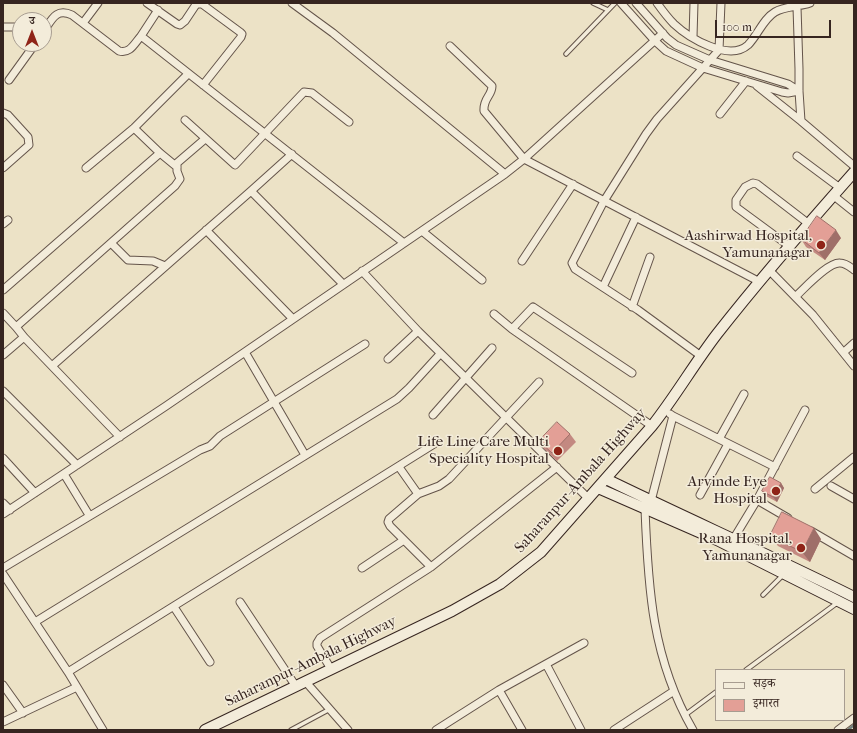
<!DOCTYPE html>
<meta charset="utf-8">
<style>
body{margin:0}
#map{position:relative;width:857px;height:733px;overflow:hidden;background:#ece2c6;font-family:"IM FELL French Canon","Noto Serif Devanagari",serif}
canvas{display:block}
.frame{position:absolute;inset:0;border:4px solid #362520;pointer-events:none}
.legend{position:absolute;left:715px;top:669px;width:130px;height:52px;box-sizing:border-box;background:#f3ecda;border:1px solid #a79c90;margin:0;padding:5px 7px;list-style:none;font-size:12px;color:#362520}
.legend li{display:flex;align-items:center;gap:8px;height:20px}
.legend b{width:20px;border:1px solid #a79c90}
.north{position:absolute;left:12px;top:12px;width:40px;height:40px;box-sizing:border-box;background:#f3ecda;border:1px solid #a79c90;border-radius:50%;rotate:0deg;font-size:11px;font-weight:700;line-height:16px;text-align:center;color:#362520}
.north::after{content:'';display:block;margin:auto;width:14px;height:18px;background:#8f2418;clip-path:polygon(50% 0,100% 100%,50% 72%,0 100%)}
.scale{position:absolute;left:715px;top:20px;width:116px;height:18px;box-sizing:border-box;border:2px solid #362520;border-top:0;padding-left:5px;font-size:12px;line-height:14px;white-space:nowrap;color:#362520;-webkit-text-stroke:3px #f3ecda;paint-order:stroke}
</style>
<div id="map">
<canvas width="857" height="733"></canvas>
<div class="frame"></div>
<ul class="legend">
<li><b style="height:5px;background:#f3ecda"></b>सड़क</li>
<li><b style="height:11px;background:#e39f96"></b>इमारत</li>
</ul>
<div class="north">उ</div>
<div class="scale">100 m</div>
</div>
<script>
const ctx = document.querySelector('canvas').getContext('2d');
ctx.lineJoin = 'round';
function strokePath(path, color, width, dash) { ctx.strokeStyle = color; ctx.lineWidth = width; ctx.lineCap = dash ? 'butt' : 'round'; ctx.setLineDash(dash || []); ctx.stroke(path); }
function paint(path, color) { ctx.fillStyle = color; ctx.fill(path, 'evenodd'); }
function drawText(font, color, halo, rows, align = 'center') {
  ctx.font = font + ' "IM FELL French Canon",serif'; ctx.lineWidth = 3; ctx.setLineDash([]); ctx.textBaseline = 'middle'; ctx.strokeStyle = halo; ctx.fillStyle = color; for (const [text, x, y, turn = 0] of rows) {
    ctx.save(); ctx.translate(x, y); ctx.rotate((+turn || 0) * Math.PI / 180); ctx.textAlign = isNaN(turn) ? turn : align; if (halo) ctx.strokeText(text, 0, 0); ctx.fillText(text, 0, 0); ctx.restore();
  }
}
const stream = new Path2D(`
 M848,730l6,-5`);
const service = new Path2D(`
 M593,3l15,7
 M566,54l49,-51
 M763,595l20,-20
 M746,670l91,-67
 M685,715l31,-23
 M291,730l39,-21`);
const minor = new Path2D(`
 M147,3l30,21 3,1 5,-4 10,-15 2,-2h5l38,28 2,2 -1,3 -38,48
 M292,3l41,30 172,141
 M621,3l34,38 11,10 37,17 79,24 6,1 11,-2
 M636,3l31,35 9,7 34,15 78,24 11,7
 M657,3c5,7 11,15 17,21 15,14 55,38 74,21 10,-10 15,-26 27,-33 10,-6 24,-5 35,-9
 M797,7l2,62v22l2,30 53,45
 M83,23l15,-20
 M3,27h17
 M44,31c8,-12 12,-23 28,-16l47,36c11,3 15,-7 22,-15l263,207
 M141,36l17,-26
 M693,37l1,-34
 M450,46l42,40c0,10 -9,12 -8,25l40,48 139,-126
 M9,80l26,-36
 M757,86l44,35
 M3,113l5,2 20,22 1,8 -26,23
 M720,114l26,-33
 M185,120l50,45 69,-73 8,1 37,29
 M134,128l26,25 17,14
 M797,156l43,32
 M86,168l48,-40 54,-54
 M251,191l92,93
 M834,196l20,16
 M3,224l5,-4
 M206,230l87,89
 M422,231l60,49
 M111,243l17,17 25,1 12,5
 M789,246l-53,-39v-7l9,-13 8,-4 4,1 52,40
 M522,261l51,-77
 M769,270l44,45 41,51
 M362,271l56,60 171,168
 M603,287l33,-70
 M3,290l157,-137
 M796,296c9,-8 32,-34 44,-33 6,0 10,4 14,7
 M632,307l18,-50
 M3,313l13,14 8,10 96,100
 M494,314l18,15 140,97
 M16,327l159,-141 5,-7 -3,-8v-8l28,-24
 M512,329l21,-22 99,66
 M245,352l60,103
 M844,352l10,-9
 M3,355l21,-18
 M701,356l-63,-46 -63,-41 -3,-6 32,-62 42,-67 11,-15 62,-69 2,-47
 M388,359l30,-28
 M52,366l199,-175 41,-37
 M3,391l74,74
 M433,415l59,-67
 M673,416l102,51
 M719,439l25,-45
 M3,458l32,35
 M399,467l19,27
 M64,474l25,41
 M831,486l23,13
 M815,489l39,-32
 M700,495l28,-51
 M757,500l31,18
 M651,501l22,-85 -3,-2
 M3,503l7,7
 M645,509c3,79 7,150 48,221
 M3,514l163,-108 339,-232 19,-15 236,123
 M811,531l43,25
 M734,538l23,-38 48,-90
 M431,567l-41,-41 -2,-4 1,-3 29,-25 21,-8 10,-7 90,-97
 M3,568l197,-118 10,-4 10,-10 145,-92
 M362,568l42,-28
 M3,574l65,98 35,58
 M240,602l55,83
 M174,607l36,55
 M35,622l362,-223 12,-11 31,-34
 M546,664l35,66
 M331,669l-14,-23v-3l3,-5 111,-71 126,-100
 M68,672l366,-228
 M305,681l43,49
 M3,685l20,28
 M499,690l23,40
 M3,722l74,-35
 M436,730l63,-40 85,-47
 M614,730l60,-39
 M838,730l16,-12`);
const secondary = new Path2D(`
 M606,479c82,40 166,77 248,118
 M598,488l119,52 137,69
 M205,730l247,-119 48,-27 41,-32 111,-126c23,-29 42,-62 65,-92 43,-55 90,-109 137,-162`);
const wall = new Path2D(`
 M841,238l-16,22 -19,-13 -5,-8z
 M570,434l6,8 -19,19 -13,-12 -5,-8z
 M781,483l3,5 -7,14 -11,-6 -4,-5z
 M770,536l51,3 -11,23 -32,-16z`);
const shadedWall = new Path2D(`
 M836,230l5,8 -16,22 -6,-7z
 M781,483l3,5 -7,14 -4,-5z
 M814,528l7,11 -11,23 -8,-10z`);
const building = new Path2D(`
 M817,216l19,14 -17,23 -18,-14z
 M557,422l13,12 -18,19 -13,-12z
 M770,477l11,6 -8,14 -11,-6z
 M782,512l32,16 -12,24 -32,-16z`);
const markers = [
 [821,245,5,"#8f2418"],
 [558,451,5,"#8f2418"],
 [776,491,5,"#8f2418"],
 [801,548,5,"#8f2418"]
];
const poiNames = [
 ["Aashirwad Hospital,",812,236],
 ["Yamunanagar",812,253],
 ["Life Line Care Multi",549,442],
 ["Speciality Hospital",549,459],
 ["Arvinde Eye",767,482],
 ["Hospital",767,499],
 ["Rana Hospital,",792,539],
 ["Yamunanagar",792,556]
];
const streetNames = [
 ["Saharanpur-Ambala Highway",581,481,-48],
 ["Saharanpur-Ambala Highway",311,662,-26]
];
strokePath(stream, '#72807d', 2.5);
strokePath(service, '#64544a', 5.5);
strokePath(minor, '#64544a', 9);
strokePath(secondary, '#362520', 12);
strokePath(service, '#f3ecda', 3.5);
strokePath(minor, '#f3ecda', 7);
strokePath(secondary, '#f3ecda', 10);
paint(wall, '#c38981');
paint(shadedWall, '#9f6f69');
paint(building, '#e39f96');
strokePath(building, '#9f6f69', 1);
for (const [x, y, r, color] of markers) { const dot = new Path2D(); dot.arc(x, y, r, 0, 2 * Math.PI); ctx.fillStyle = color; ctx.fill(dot); strokePath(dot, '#f3ecda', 1.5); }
drawText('15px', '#362520', '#f3ecda', poiNames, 'right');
drawText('15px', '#362520', '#f3ecda', streetNames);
</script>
